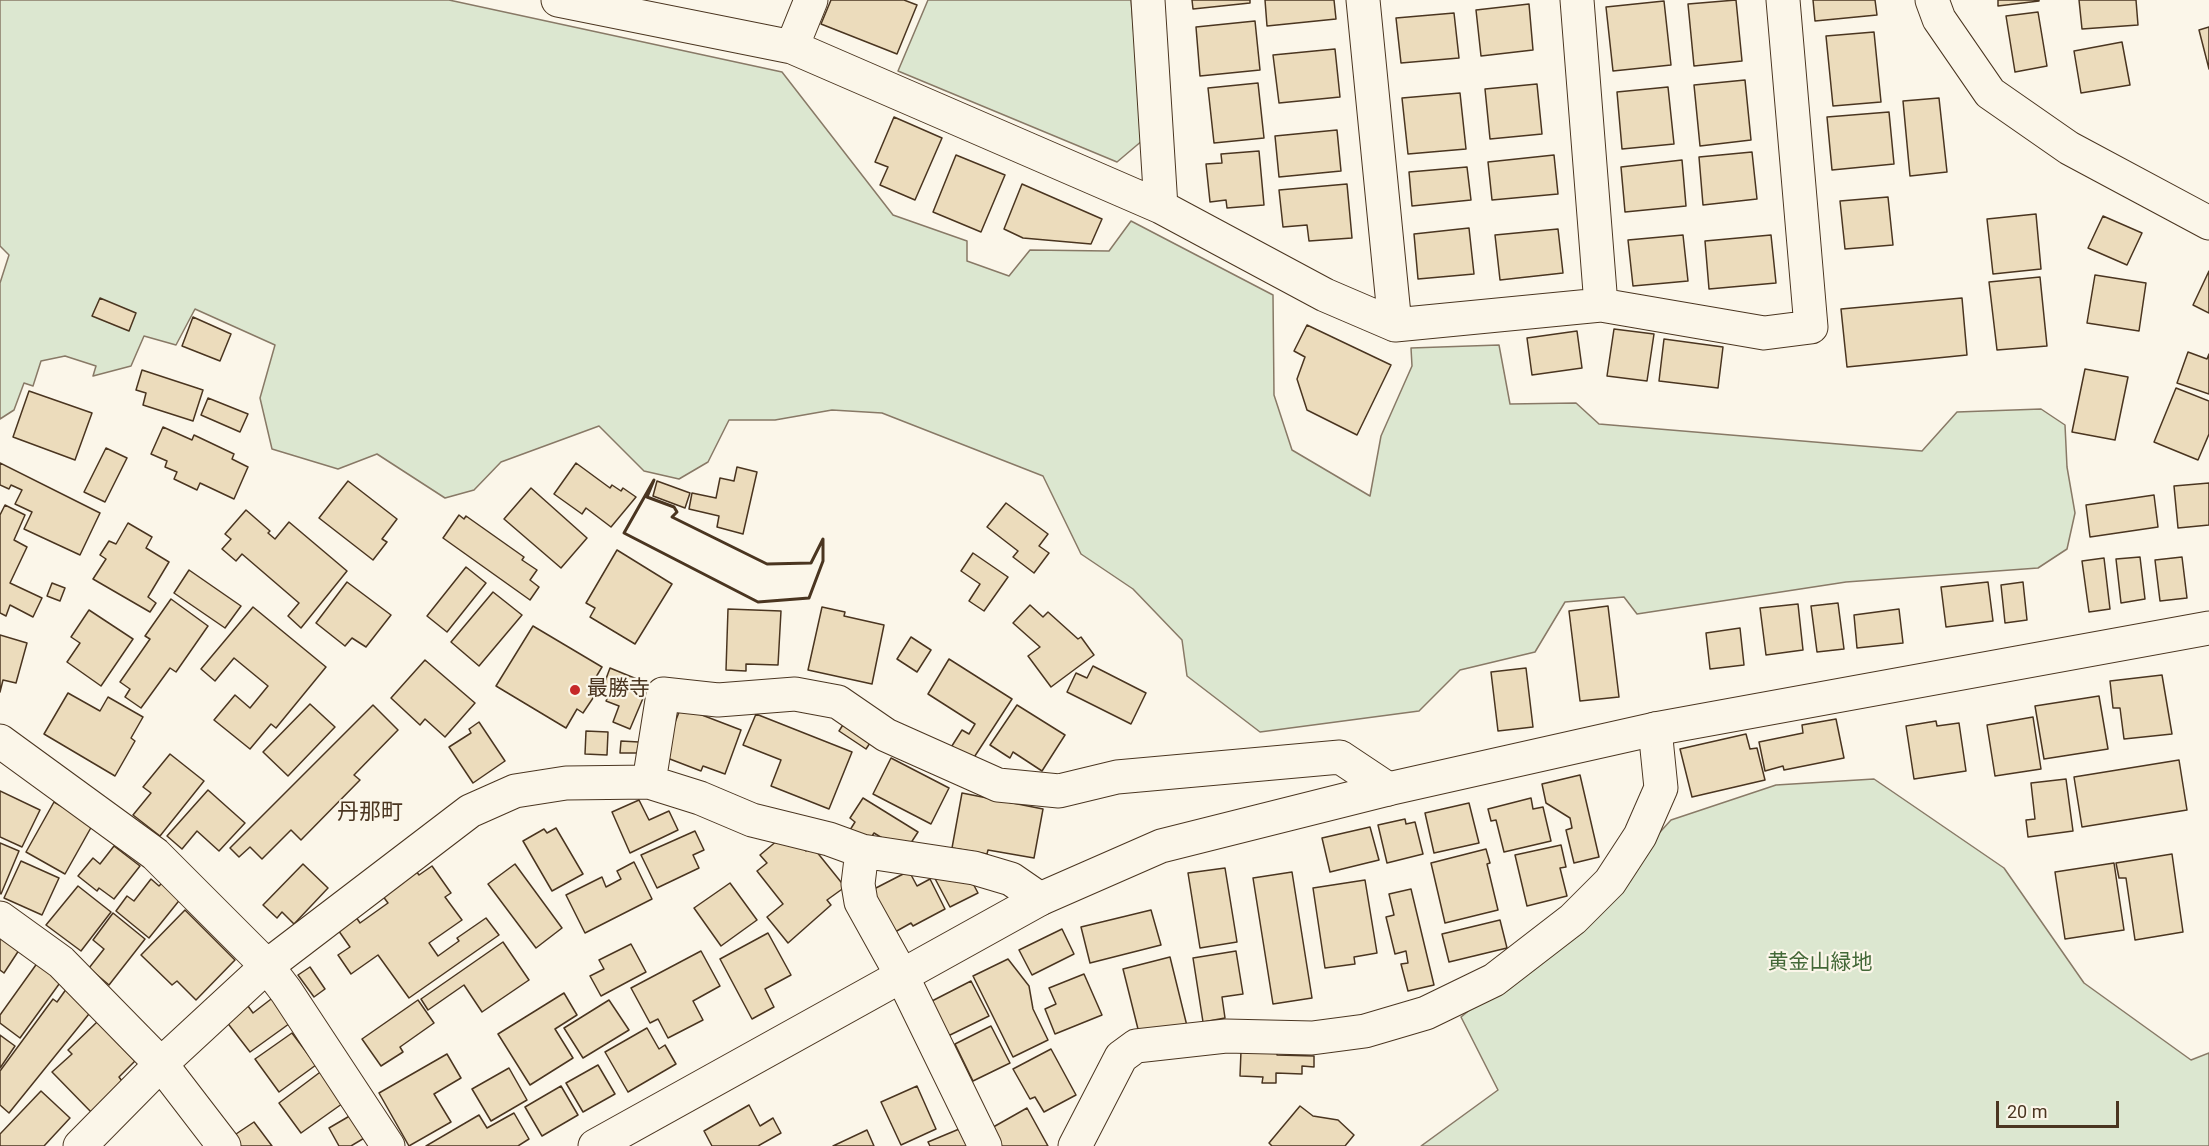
<!DOCTYPE html>
<meta charset="utf-8">
<style>
body{margin:0}
#map{position:relative;width:2209px;height:1146px;overflow:hidden;background:#fbf6e9;font-family:Roboto,sans-serif}
canvas{display:block}
.scale{position:absolute;left:1996px;top:1101px;width:123px;height:27px;box-sizing:border-box;border:3px solid #4a3520;border-top:0;padding-left:8px;font-size:18px;line-height:21px;white-space:nowrap;color:#4a3520;-webkit-text-stroke:4px #fbf6e9;paint-order:stroke}
</style>
<div id="map">
<canvas width="2209" height="1146"></canvas>
<div class="scale">20 m</div>
</div>
<script>
const ctx = document.querySelector('canvas').getContext('2d');
ctx.lineJoin = 'round';
function paint(path, color) { ctx.fillStyle = color; ctx.fill(path, 'evenodd'); }
function strokePath(path, color, width, dash) { ctx.strokeStyle = color; ctx.lineWidth = width; ctx.lineCap = dash ? 'butt' : 'round'; ctx.setLineDash(dash || []); ctx.stroke(path); }
function drawText(font, color, halo, rows, align = 'center') {
  ctx.font = font + ' Roboto,"Noto Sans JP",sans-serif'; ctx.lineWidth = 4.5; ctx.setLineDash([]); ctx.textBaseline = 'middle'; ctx.strokeStyle = halo; ctx.fillStyle = color; for (const [text, x, y, turn = 0] of rows) {
    ctx.save(); ctx.translate(x, y); ctx.rotate((+turn || 0) * Math.PI / 180); ctx.textAlign = isNaN(turn) ? turn : align; if (halo) ctx.strokeText(text, 0, 0); ctx.fillText(text, 0, 0); ctx.restore();
  }
}
const green = new Path2D(`
 M0,0h449l333,72 111,143 74,26v20l42,15 21,-26 79,1 22,-30 142,74 1,100 18,55 78,46 11,-60 31,-70 -1,-18 88,-3 11,59 66,-1 23,21 323,27 35,-39 84,-3 24,16 2,42 8,46 -8,36 -29,19 -192,14 -209,32 -13,-17 -59,5 -30,50 -75,18 -41,41 -159,21 -73,-56 -5,-36 -49,-51 -52,-35 -38,-78 -161,-63 -50,-3 -57,10h-46l-21,42 -29,17 -35,-8 -45,-45 -98,36 -27,28 -29,8 -68,-44 -39,15 -66,-20 -12,-51 15,-53 -80,-36 -19,36 -32,-9 -13,30 -38,10 3,-10 -31,-10 -24,5 -8,25 -9,-3 -10,27 -14,9v-136l9,-28 -9,-9z
 M928,0h203l12,140 -26,22 -219,-91z
 M1874,779l130,89 80,115 107,77 18,-7v93h-788l77,-56 -37,-73 118,-96 92,-101 105,-35z`);
const building = new Path2D(`
 M831,0h73l13,5 -20,49 -76,-30z
 M1192,0h58v3l-57,6z
 M1265,0h69l2,19 -69,7z
 M1736,0l6,61 -48,5 -6,-62z
 M1813,0h62l2,15 -62,6z
 M1998,0h41v1l-41,5z
 M2079,0h57l2,25 -56,4z
 M1664,1l7,64 -58,6 -7,-64z
 M1529,4l4,46 -52,6 -5,-46z
 M2038,12l9,54 -32,6 -9,-56z
 M1454,13l5,45 -58,5 -5,-45z
 M1255,21l5,49 -60,6 -4,-49z
 M2209,27v42l-10,-39z
 M1874,32l7,70 -48,4 -7,-70z
 M2122,42l8,43 -49,8 -7,-42z
 M1335,49l5,48 -61,6 -6,-48z
 M1745,80l6,60 -51,6 -6,-61z
 M1258,83l6,55 -50,5 -6,-55z
 M1537,84l5,50 -52,5 -5,-50z
 M1668,87l6,57 -52,5 -5,-57z
 M1460,93l6,56 -58,5 -6,-56z
 M1939,98l8,74 -37,4 -7,-75z
 M1889,112l5,52 -62,6 -5,-53z
 M894,117l48,21 -27,62 -35,-15 8,-18 -13,-5z
 M1337,130l4,41 -62,6 -4,-41z
 M1259,151l5,54 -37,3 -1,-8 -16,2 -4,-38 16,-1 -1,-9z
 M1752,152l5,47 -54,6 -4,-48z
 M956,155l49,20 -24,57 -48,-20z
 M1554,155l4,39 -66,6 -4,-38z
 M1682,160l4,46 -61,6 -4,-45z
 M1467,167l4,33 -59,6 -3,-34z
 M1022,184l80,35 -11,25 -68,-6 -19,-9z
 M1347,184l5,54 -43,3 -2,-16 -24,2 -4,-37z
 M1888,197l5,48 -48,4 -5,-48z
 M2036,214l5,55 -48,5 -6,-55z
 M2103,216l39,17 -15,32 -39,-17z
 M1469,228l5,46 -56,5 -4,-45z
 M1558,229l5,44 -63,7 -5,-45z
 M1683,235l5,46 -55,5 -5,-46z
 M1771,235l5,48 -67,6 -4,-48z
 M2209,271v42l-16,-8z
 M2095,275l51,8 -7,48 -52,-8z
 M2040,277l7,69 -50,4 -8,-68z
 M100,298l36,15 -7,18 -37,-15z
 M1962,298l5,57 -120,12 -6,-58z
 M193,317l38,17 -11,27 -38,-15z
 M1307,325l84,40 -34,70 -50,-25 -10,-31 8,-22 -11,-6z
 M1614,329l40,5 -7,47 -40,-5z
 M1577,331l5,37 -50,7 -5,-37z
 M1664,339l59,8 -5,41 -59,-7z
 M2188,352l19,7 2,-5v40l-32,-11z
 M2085,369l43,8 -13,63 -43,-8z
 M142,370l61,20 -10,31 -50,-16 3,-12 -10,-3z
 M2176,388l33,13v33l-11,26 -44,-18z
 M29,391l63,22 -17,47 -62,-23z
 M208,398l40,16 -8,18 -39,-17z
 M163,427l29,13 2,-5 40,19 -2,5 16,8 -14,32 -34,-16 -3,7 -23,-11 3,-7 -12,-5 2,-6 -16,-7z
 M106,448l21,10 -22,44 -21,-10z
 M0,463l100,50 -20,42 -56,-26 8,-17 -17,-8 7,-14 -11,-5 -2,4 -9,-4z
 M576,463l34,25 2,-3 9,6 2,-3 13,9 -25,30 -25,-19 -4,6 -28,-20z
 M737,467l20,5 -14,62 -26,-7 2,-11 -30,-7 3,-16 24,5 4,-20 14,3z
 M348,481l49,38 -15,20 5,3 -14,18 -54,-42z
 M657,481l33,12 -5,15 -32,-12z
 M2209,483v42l-31,3 -4,-42z
 M531,488l56,50 -26,30 -57,-49z
 M2154,495l4,32 -68,10 -4,-32z
 M1006,503l42,31 -9,12 10,7 -15,20 -21,-16 5,-6 -31,-24z
 M5,505l20,10 -11,25 13,7 -17,36 32,15 -9,19 -23,-12 -4,11 -6,-3v-98z
 M246,510l24,21 -2,2 7,6 14,-17 58,49 -46,57 -13,-12 11,-13 -57,-49 -6,7 -14,-12 9,-10 -6,-5z
 M459,515l5,4 2,-3 58,41 -2,3 15,10 -7,10 9,7 -9,13 -87,-62z
 M128,523l24,14 -6,11 23,14 -21,35 8,6 -6,9 -57,-33 13,-20 -6,-4 9,-14 7,3z
 M617,550l55,34 -37,60 -45,-27 5,-9 -9,-5z
 M973,553l35,24 -24,34 -15,-10 11,-17 -19,-13z
 M2140,557l5,42 -24,4 -5,-44z
 M2182,557l5,41 -27,3 -5,-41z
 M2104,558l6,51 -21,3 -7,-51z
 M466,567l20,16 -39,49 -20,-16z
 M189,570l52,36 -16,22 -51,-35z
 M347,582l44,33 -25,32 -14,-9 -7,8 -29,-23z
 M1988,582l5,39 -47,6 -5,-40z
 M2023,582l4,38 -22,3 -4,-38z
 M52,583l13,5 -5,13 -13,-5z
 M493,592l29,23 -43,51 -28,-24z
 M171,599l37,27 -32,46 -6,-4 -29,40 -16,-11 5,-8 -10,-7 30,-43 -5,-3z
 M1838,603l6,46 -27,3 -6,-46z
 M1798,604l5,46 -37,5 -6,-47z
 M1030,605l13,12 5,-5 30,27 3,-2 13,18 -43,32 -23,-31 12,-9 -27,-24z
 M1608,606l11,91 -39,4 -11,-90z
 M253,607l73,60 -50,61 -5,-4 -21,25 -36,-29 21,-25 15,13 18,-22 -34,-28 -19,23 -14,-12z
 M822,607l23,5 -1,4 40,9 -12,59 -64,-14z
 M728,609l53,2 -3,54 -32,-1v7l-20,-1z
 M1899,609l4,34 -46,5 -3,-33z
 M89,610l44,29 -32,47 -34,-24 13,-19 -9,-6z
 M533,626l69,41 -12,20 7,5 -14,21 -6,-4 -11,19 -70,-42z
 M1740,628l4,37 -34,4 -4,-36z
 M0,635l27,8 -11,40 -13,-3 -3,12z
 M911,637l20,13 -14,22 -20,-13z
 M949,659l63,40 -41,63 -21,-13 12,-19 7,4 6,-10 -47,-30z
 M425,660l50,43 -30,34 -20,-18 -5,6 -29,-27z
 M1093,666l53,27 -15,31 -64,-32 9,-19 11,5z
 M610,668l39,16 -19,45 -17,-7 6,-16 -13,-5 5,-11 -8,-3z
 M1526,668l7,59 -35,4 -7,-59z
 M2162,675l10,59 -48,5 -4,-31h-7l-3,-27z
 M68,693l32,18 8,-14 35,20 -12,21 4,3 -20,35 -71,-42z
 M2099,696l9,53 -64,10 -9,-53z
 M310,704l25,23 -47,49 -25,-24z
 M373,705l25,25 -44,45 6,5 -59,60 -10,-10 -29,29 -12,-12 -11,10 -9,-9z
 M1017,705l48,30 -23,36 -29,-19 -3,6 -20,-13z
 M681,707l60,23 -16,44 -22,-8 -2,5 -39,-15z
 M756,714l96,38 -23,57 -58,-23 10,-26 -38,-15z
 M848,717l28,17 -10,15 -27,-18z
 M2033,717l8,52 -46,7 -8,-51z
 M1836,719l8,39 -60,12 -1,-4 -18,5 -6,-29 44,-9 -1,-8z
 M1936,721l1,5 22,-3 7,48 -52,8 -8,-53z
 M479,722l26,39 -32,22 -24,-36 22,-14 -2,-4z
 M586,731l22,1 -1,23 -22,-1z
 M1746,734l4,15 7,-1 8,32 -73,17 -12,-48z
 M621,741l18,1 -1,11h-18z
 M170,754l34,27 -44,55 -27,-21 18,-22 -8,-6z
 M891,758l58,30 -18,36 -58,-30z
 M2179,760l8,50 -105,17 -8,-50z
 M1580,775l19,82 -25,6 -8,-33 6,-2 -2,-10 -24,-15 -4,-19z
 M2066,779l7,52 -45,6 -2,-17 9,-1 -4,-36z
 M208,790l37,33 -26,28 -22,-20 -15,18 -15,-13z
 M0,791l40,19 -18,37 -22,-10z
 M962,793l81,16 -9,49 -46,-8 -1,4 -35,-6z
 M863,798l55,34 -13,20 -31,-19 -5,8 -19,-11 5,-8 -5,-4z
 M1531,798l2,11 10,-2 8,34 -47,11 -8,-32 -5,1 -3,-12z
 M639,800l10,20 20,-9 9,19 -48,23 -18,-41z
 M54,802l39,22 -28,50 -39,-22z
 M1469,803l10,40 -45,10 -9,-40z
 M1405,819l1,5 9,-2 8,32 -36,9 -9,-38z
 M1370,827l9,33 -49,12 -8,-34z
 M556,828l27,46 -31,17 -29,-50 21,-12 3,4z
 M695,831l9,19 -11,5 6,13 -42,20 -16,-33z
 M784,835l13,5 9,11 6,-5 33,41 -18,13 4,5 -43,38 -21,-26 16,-13 -26,-33 10,-8 -7,-8z
 M0,843l19,8 -18,43 -1,-1z
 M1561,845l5,22 -6,1 7,28 -40,10 -12,-51z
 M114,846l26,20 -26,33 -15,-11 -2,3 -19,-15 15,-18 7,6z
 M1486,849l4,14 -3,1 11,46 -53,13 -14,-60z
 M2172,854l11,78 -48,8 -9,-62h-7l-3,-15z
 M21,861l38,17 -17,37 -38,-17z
 M634,862l18,37 -67,34 -19,-38 36,-18 4,10 15,-8 -4,-8z
 M2114,863l10,67 -59,9 -10,-67z
 M303,864l25,24 -34,36 -12,-12 -5,6 -14,-13z
 M515,864l47,64 -26,20 -48,-64z
 M432,866l19,27 -6,4 17,23 -33,23 9,13 21,-15 -2,-3 29,-20 13,17 -90,63 -31,-43 -27,19 -13,-19 12,-8 -14,-20 18,-13 6,9 28,-20 -9,-12 34,-24 6,8z
 M1225,868l12,74 -37,6 -12,-75z
 M909,871l8,15 13,-7 15,30 -32,17 -2,-3 -16,9 -23,-42z
 M931,871l39,7 8,15 -28,14z
 M1292,872l20,126 -39,6 -20,-126z
 M151,879l8,7 4,-4 19,15 -33,41 -33,-27 11,-15 7,5z
 M1365,880l12,73 -23,4 1,7 -30,4 -12,-80z
 M730,883l27,37 -36,26 -27,-38z
 M78,886l33,26 -30,39 -35,-26z
 M1411,889l23,96 -26,6 -7,-27 7,-1 -2,-12 -11,3 -9,-37 8,-2 -5,-21z
 M185,910l50,50 -39,40 -19,-19 -5,4 -31,-30z
 M1151,910l10,35 -71,18 -9,-36z
 M113,913l32,26 -36,46 -20,-17 15,-19 -11,-9z
 M1500,920l7,28 -58,14 -7,-28z
 M0,929l23,15 -19,29 -4,-3z
 M1062,929l12,25 -42,21 -13,-25z
 M768,933l23,42 -26,14 9,18 -22,12 -32,-60z
 M503,942l26,38 -47,32 -18,-27 -36,25 -7,-11z
 M631,944l15,28 -45,24 -11,-20 14,-7 -5,-9z
 M701,951l19,35 -27,15 10,19 -35,18 -10,-19 -8,4 -19,-35z
 M1236,951l7,43 -21,3 3,21 -22,4 -10,-64z
 M1170,957l17,69 -47,11 -17,-68z
 M1008,959l21,27 4,23 15,31 -35,17 -40,-81z
 M38,962l24,18 -42,58 -20,-15v-8z
 M310,967l15,22 -11,8 -16,-22z
 M1084,974l18,41 -47,19 -10,-25 11,-5 -7,-16z
 M971,981l18,35 -41,20 -16,-35z
 M67,988l26,21 -84,104 -9,-8v-34l53,-72 4,3z
 M564,993l13,22 -22,14 18,29 -43,27 -32,-51z
 M275,996l18,25 -43,31 -24,-31 22,-15 5,7z
 M418,1000l16,23 -34,24 3,5 -22,14 -19,-27z
 M609,1000l20,30 -46,28 -19,-30z
 M97,1022l38,39 -16,16 6,8 -31,30 -42,-43 20,-18 -4,-4z
 M991,1026l19,37 -37,18 -18,-37z
 M647,1028l12,21 6,-4 11,19 -48,28 -23,-40z
 M292,1033l24,32 -37,27 -24,-33z
 M0,1035l15,11 -15,22z
 M1051,1049l25,46 -32,17 -9,-15 -5,2 -17,-30z
 M1277,1050v5l37,1v11l-12,-1v8l-26,-1v10h-14l1,-6 -23,-1 1,-25z
 M447,1054l14,24 -27,16 17,28 -42,24 -30,-53z
 M598,1065l17,29 -32,18 -17,-29z
 M509,1068l18,32 -36,21 -19,-32z
 M323,1070l23,31 -45,32 -22,-30z
 M561,1086l17,29 -36,21 -17,-29z
 M917,1086l19,43 -35,16 -20,-43z
 M41,1091l29,27 -26,28h-44v-12z
 M749,1105l11,21 13,-8 8,15 -23,13h-46l-8,-15z
 M1300,1106l13,10 25,4 16,15 -9,11h-73l-3,-3z
 M1027,1108l21,38h-51l-9,-16z
 M514,1113l15,26 -11,7h-92l53,-31 8,13z
 M353,1114l13,23 -15,9h-12l-10,-18z
 M254,1122l18,24h-31l-8,-10z
 M964,1127l9,19h-43l-2,-4z
 M867,1130l7,16h-41z`);
const minor = new Path2D(`
 M558,0l234,47 369,160 164,88 70,30 206,-20 163,28 47,-6 -28,-327
 M1148,0l13,207
 M1363,0l32,325
 M1577,0l24,305
 M1932,0l7,19 51,74 79,55 140,75
 M792,47l19,-47
 M0,741l155,113 112,112 19,25 102,155
 M649,782l14,-88 55,6 77,-6 43,8 48,33 112,50 61,6 58,-14 223,-20 48,32
 M862,851l-4,33 3,18 40,72 84,172
 M0,918l61,44 100,102 63,82
 M80,1146l81,-82 106,-98 203,-155 45,-20 51,-8 83,-1 51,16 52,22 77,19 33,12 112,17 37,11 29,20
 M1075,1146l46,-89 15,-11 90,-10 86,2 53,-7 61,-18 68,-33 79,-61 37,-37 30,-46 21,-48 -6,-59`);
const tertiary = new Path2D(`
 M595,1146l445,-247 121,-53 227,-57 267,-60 554,-101`);
const wall = new Path2D(`
 M654,480l-7,17 27,10 3,5 -5,5 95,47 44,-1 12,-24v22l-14,37 -51,4 -134,-69z`);
const markers = [
 [575,690,6,"#c62828"]
];
const poiNames = [
 ["最勝寺",587,690]
];
const parkNames = [
 ["黄金山緑地",1820,964]
];
const neighbourhoodNames = [
 ["丹那町",370,813]
];
paint(green, '#dce7d0');
strokePath(green, '#887966', 1.5);
paint(building, '#ecdcbc');
strokePath(building, '#4a3520', 1.5);
strokePath(minor, '#4a3520', 35);
strokePath(tertiary, '#4a3520', 35);
strokePath(minor, '#fbf6e9', 33);
strokePath(tertiary, '#fbf6e9', 33);
strokePath(wall, '#4a3520', 3);
for (const [x, y, r, color] of markers) { const dot = new Path2D(); dot.arc(x, y, r, 0, 2 * Math.PI); ctx.fillStyle = color; ctx.fill(dot); strokePath(dot, '#fbf6e9', 2); }
drawText('21px', '#4a3520', '#fbf6e9', poiNames, 'left');
drawText('21px', '#436837', '#fbf6e9', parkNames);
drawText('22px', '#4a3520', '#fbf6e9', neighbourhoodNames);
</script>
